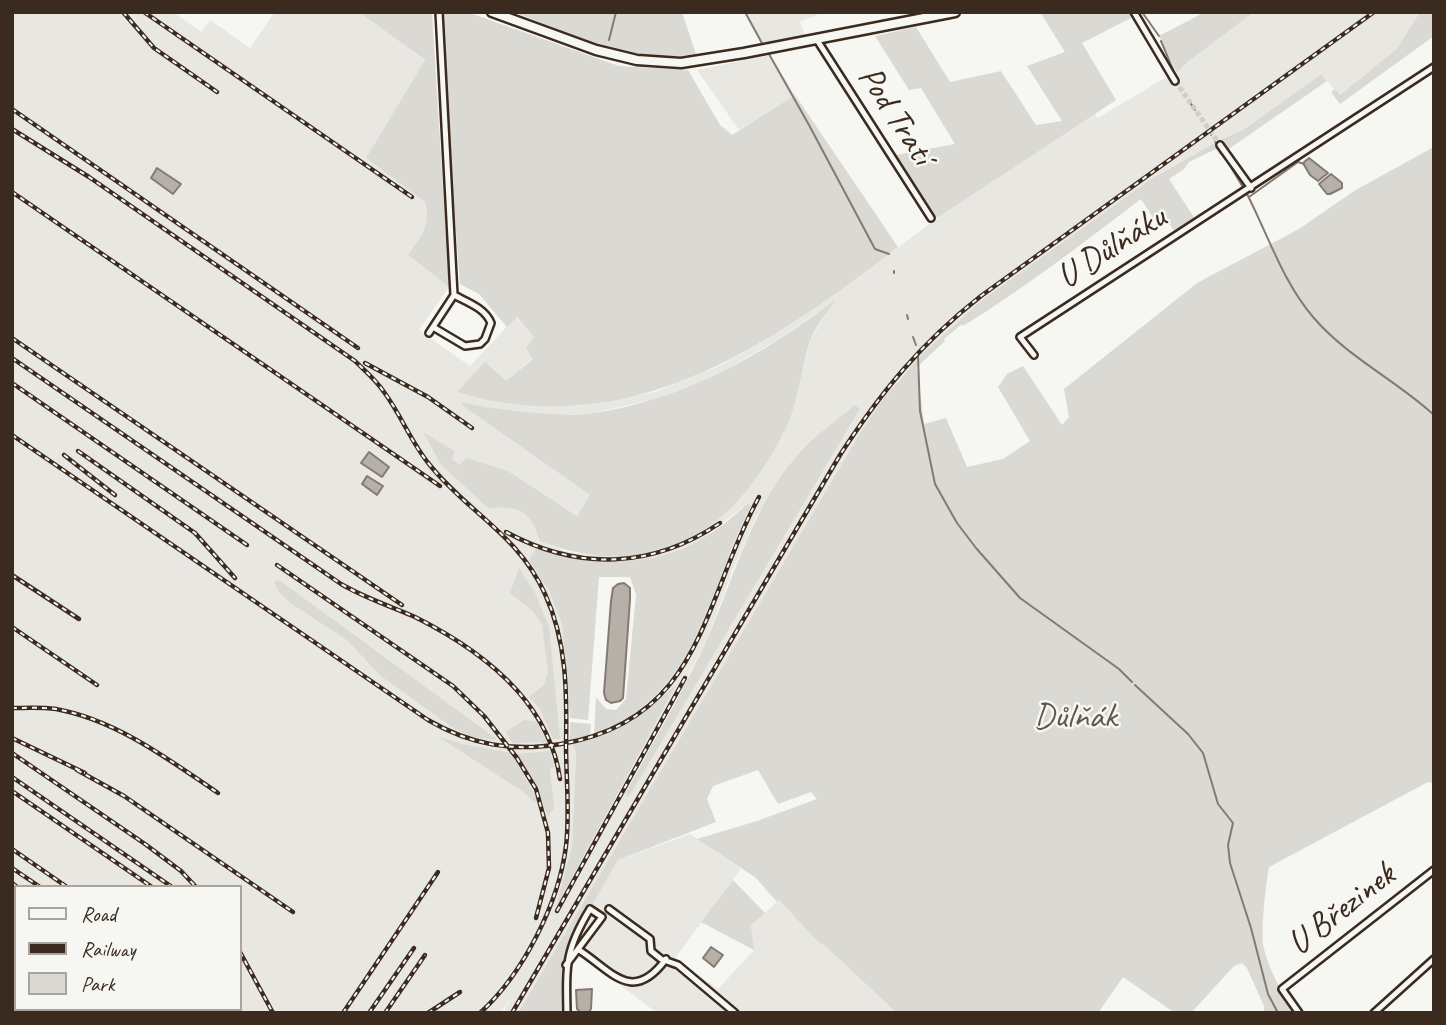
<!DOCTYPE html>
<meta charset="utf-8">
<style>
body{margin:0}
#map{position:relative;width:1446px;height:1025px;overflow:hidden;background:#f6f6f2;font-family:Caveat,sans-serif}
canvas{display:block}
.frame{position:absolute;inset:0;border:14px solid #3b2a1e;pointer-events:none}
.legend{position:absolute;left:14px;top:885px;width:228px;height:126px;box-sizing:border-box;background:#f6f6f2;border:2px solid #aba49d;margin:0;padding:9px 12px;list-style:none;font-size:21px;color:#3b2a1e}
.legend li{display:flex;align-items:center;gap:14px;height:35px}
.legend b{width:35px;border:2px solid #aba49d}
</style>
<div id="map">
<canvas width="1446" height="1025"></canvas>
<div class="frame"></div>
<ul class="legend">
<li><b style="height:9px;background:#f6f6f2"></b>Road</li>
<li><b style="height:9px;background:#3b2a1e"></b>Railway</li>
<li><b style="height:19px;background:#dad9d3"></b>Park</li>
</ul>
</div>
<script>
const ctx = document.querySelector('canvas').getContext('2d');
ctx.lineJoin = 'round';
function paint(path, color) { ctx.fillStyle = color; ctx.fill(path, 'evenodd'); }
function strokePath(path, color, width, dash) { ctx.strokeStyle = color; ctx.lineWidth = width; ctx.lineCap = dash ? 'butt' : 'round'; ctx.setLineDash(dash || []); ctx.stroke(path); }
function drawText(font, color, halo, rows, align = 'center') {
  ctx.font = font + ' Caveat,sans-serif'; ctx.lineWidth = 5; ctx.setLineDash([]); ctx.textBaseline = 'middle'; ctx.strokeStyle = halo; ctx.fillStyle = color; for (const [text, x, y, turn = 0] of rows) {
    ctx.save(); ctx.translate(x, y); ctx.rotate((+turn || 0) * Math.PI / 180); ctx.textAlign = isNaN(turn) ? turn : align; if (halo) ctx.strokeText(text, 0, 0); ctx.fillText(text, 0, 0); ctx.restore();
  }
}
const built = new Path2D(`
 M12,12h161l28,20 9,-12 40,28 25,-36h84l35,25 31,24 -59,97 59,44 4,11 -1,10 -20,32 41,32 -30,43 51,36 46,-49 18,20 -1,21 -27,23 16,23 40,2h18l75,-14 62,-25 42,-23 66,-43 147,-108 122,-80 4,5 67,-40h4l15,-10 5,-7 65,-49h166l-22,37 -58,46 -19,-21 -78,56 -23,10 -69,39 -169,121 -61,55 -25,28 -36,50 -342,580h-15l10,-19 -12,19h-489zM833,302l-22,37 -22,82 -179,136 -42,-5 -27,-11 -8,-19 -8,-10 -11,-5 -26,1 -47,-43 -17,-32 31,18 -3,8 8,7 48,5 69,45 13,-21 -127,-89 -1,-4 17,5 85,8 30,-2 61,-14 37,-14 37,-17 56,-33zM855,406l5,3 -231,388 -4,-4 81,-151 26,-70 24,-55 39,-58 15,-16zM748,503l3,3 -16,31 -44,113 -17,27 -22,24 -30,21 -32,14 -20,4 -8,-116 -13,-33 -20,-31 7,-12 35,9 39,5 26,-1 31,-6 35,-16zM674,687l-83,153 -33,62 14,-56 4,-94 66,-38zM16,887h224v122h-224z
 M744,12h79l-23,10 5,14 -44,8z
 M770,55l25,40 -56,35 -42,-60z
 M690,834l51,35 -66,89 43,31 36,-39 -3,-25 28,-25 40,43 4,1 74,69h-240l-90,-68 51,-85z`);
const green = new Path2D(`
 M359,12h73l17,275 -41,-32c12,-19 24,-30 17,-53l-59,-44 59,-98z
 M443,12h24l152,54 69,4 32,55 12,10 63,-40 103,152c-129,99 -269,197 -441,145l28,-30 21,19 27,-22 -7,-11 8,-11 -17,-20 -10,10 -28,-33 -19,-10 -10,-131z
 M513,12h169l14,42c-63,11 -125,-20 -183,-42z
 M1040,12h24l2,2 4,-2h58l3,6 -49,25 34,57 -179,118 -41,-63 59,-11 -34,-56 -12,2 -34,-54 41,-9 34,55 51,-11 35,54 26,-4 -35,-55 38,-14z
 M1205,12h49l-65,49 -12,12 -18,-37z
 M1420,12h14v24l-94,68 -9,-12 4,-3 5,6 57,-46z
 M1321,74l6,7 -107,74 -4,-6 -27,13 -5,7 -15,10 26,40 -20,13 -13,-18 -8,5 -13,-20c-58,44 -116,89 -178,127l-1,-2 -18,15 1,2 -28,26 7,57 22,-6 21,49 36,-8 27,-18 -32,-54 9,-13 16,-8 39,59 7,-8 -5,-28 133,-106 102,-54 55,-38 78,-43 2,2v633l-6,-1 -159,85c-3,17 -9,65 -5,82 6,23 18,44 30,64h-30v-7l-17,-38 -5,-5 -8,3 -43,47h-16l-52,-36 -25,36h-201l-74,-69 -4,-1 -40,-43 -2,2 -21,-24 -59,-39 60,-18 60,-22 -6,-7 -33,12 -20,-34 -45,16 -6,13 9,23 -98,38 -43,74 -9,31 1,48h-49l342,-580 24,-35 37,-43 61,-55 169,-121 69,-39 23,-10z
 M835,300c-8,13 -20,27 -25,41 -8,25 -12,60 -22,82 -50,107 -131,163 -248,118 -11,-32 -19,-34 -52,-33l-47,-43 -18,-33 32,19 -3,8 8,6 6,-7 42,13 69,45 13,-21 -127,-89 -2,-4c19,5 38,7 58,9 25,2 50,6 75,2 88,-13 171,-59 241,-113z
 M855,405l5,4 -231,388 -4,-3c27,-50 56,-99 80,-150 31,-69 48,-147 105,-202 14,-13 30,-24 45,-37z
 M748,503l3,3c-47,89 -50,188 -157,228l2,-37 10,12 10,1 10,-11 10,-104 -6,-18h-31l-11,143 -18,-2 -8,-94 -13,-33 -20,-31 7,-12c87,23 144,20 212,-45z
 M519,568l16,25 14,34 11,112h-7l-13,-30 -11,-12 15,-12 4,-13 -6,-48 -9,-13 -23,-18z
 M279,580l219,160 -28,-3 -18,-10 -71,-51 -34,-36 -55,-36 -14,-13 -4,-9z
 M676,685l-120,222 16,-61 4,-94 -4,-8c47,-14 67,-27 104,-59z
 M524,720l13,2 10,20 -35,1 -6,-11z
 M570,722l21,2 -1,12 -20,4z
 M439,737l23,7 50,9 26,48 -4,1 -9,-9z
 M550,751l4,16 -4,1 4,40 -6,9 -13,-34 -18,-29z
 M733,880l32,33 -14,12 3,25 -53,-28z
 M12,987h4v22h147l-6,4h-140l-5,-3z`);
const water = new Path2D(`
 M1309,158l19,15 -10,8 -8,-6 -7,-12z
 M157,168l24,16 -8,10 -22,-16z
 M1331,174l11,9v5l-12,6h-3l-8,-10z
 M369,452l20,15 -7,10 -21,-14z
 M367,476l16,10 -6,9 -15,-11z
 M624,583l6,5v11l-7,99 -3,3 -9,2 -5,-3 -2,-7 7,-92 2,-13 5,-4z
 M711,947l12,8 -9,12 -11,-9z
 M592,989l-1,20 -3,4h-6l-5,-4 -1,-19z`);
const stream = new Path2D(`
 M745,12l18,33
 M1142,12l17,24
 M609,40l7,-28
 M1161,41l16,38
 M769,54l40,71 66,124 14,5
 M1189,101l6,9
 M1211,134v1
 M1215,142l4,5
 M1222,152l22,37
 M1247,194c21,41 36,88 66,123 34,40 83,63 121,98
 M1249,197l49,-35 6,2
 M894,271v2
 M907,315l1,4
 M913,337l3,8
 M918,356l2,55 15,73 22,39 19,25 44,50 99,71 13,13
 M1135,685l53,49 15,19 15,51 15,19 -5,22 2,18 21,65 17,66 10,19`);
const streetTunnel = new Path2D(`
 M1175,81l45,64`);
const street = new Path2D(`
 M1134,12l41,69
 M817,40l114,178
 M1220,145l31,43
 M433,327l32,19 15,-2 5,-5 6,-16c-6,-15 -24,-21 -37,-28
 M429,333l25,-38 -15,-283
 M1034,355l-14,-18 414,-270
 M609,909l41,30 1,12 10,8 17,6 57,48
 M579,950c33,21 53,55 87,9
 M566,965l36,-48 -12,-8c-25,41 -24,57 -23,104
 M1299,1013l-17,-24 152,-119
 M1374,1013l60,-54`);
const secondary = new Path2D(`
 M492,12l104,38 41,10 44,3 63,-10 211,-41`);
const rail = new Path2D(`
 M123,12l31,36 63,44
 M144,12l268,185
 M12,109l346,239
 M12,129l77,48 266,184c10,10 21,19 29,31 17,23 27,50 45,72 38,48 89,70 116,130 22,48 22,99 21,151 0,33 4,68 0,101 -7,57 -43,128 -86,167
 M12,192l428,294
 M12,338l390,267
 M12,358l329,226c24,14 49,22 74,33 66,33 134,84 145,162
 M365,363l63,34 44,31
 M12,383l235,162
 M12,435l416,285c43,25 84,32 133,24 142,-24 141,-143 198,-247
 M78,451l117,82 40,45
 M64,455l51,40
 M506,532c72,39 146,37 214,-9
 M277,565l176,121 31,30 33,42 19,31 12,44 1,35 -13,50
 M12,575l67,44
 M12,627l85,58
 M12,708c14,0 29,-1 44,1 60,11 112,50 162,84
 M12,738l73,35
 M12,753l133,91 36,27 15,16
 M77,770l47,26 169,116
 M12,777l160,110
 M12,791l140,96
 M12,849l55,38
 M12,868l28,19
 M12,883l5,4
 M557,911l128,-233
 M12,915l4,3
 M12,952l4,2
 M240,952l33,61
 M12,966h4
 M180,1009l4,4
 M212,1009l2,4
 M343,1013l95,-141
 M369,1013l45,-65
 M385,1013l40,-58
 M428,1013l32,-21
 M512,1013l328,-558c41,-63 81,-112 141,-159l393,-284`);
const streetNames = [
 ["Pod Tratí",895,116,57],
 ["U Důlňáku",1112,248,-33],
 ["U Březinek",1342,910,-38]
];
const parkNames = [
 ["Důlňák",1075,718]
];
paint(built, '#e8e7e2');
paint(green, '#dad9d3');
paint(water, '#b6b0a9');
strokePath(water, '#857a71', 2);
strokePath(stream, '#857a71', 2);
strokePath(streetTunnel, '#d1cdc8', 5, [5, 2.5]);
strokePath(street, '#3b2a1e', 10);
strokePath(secondary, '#3b2a1e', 13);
strokePath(street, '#f6f6f2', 5);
strokePath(secondary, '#f6f6f2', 8);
strokePath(rail, '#3b2a1e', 4.5);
strokePath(rail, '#f6f6f2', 2, [5]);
drawText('35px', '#3b2a1e', '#f6f6f2', streetNames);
drawText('35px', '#63564b', '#f6f6f2', parkNames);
</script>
